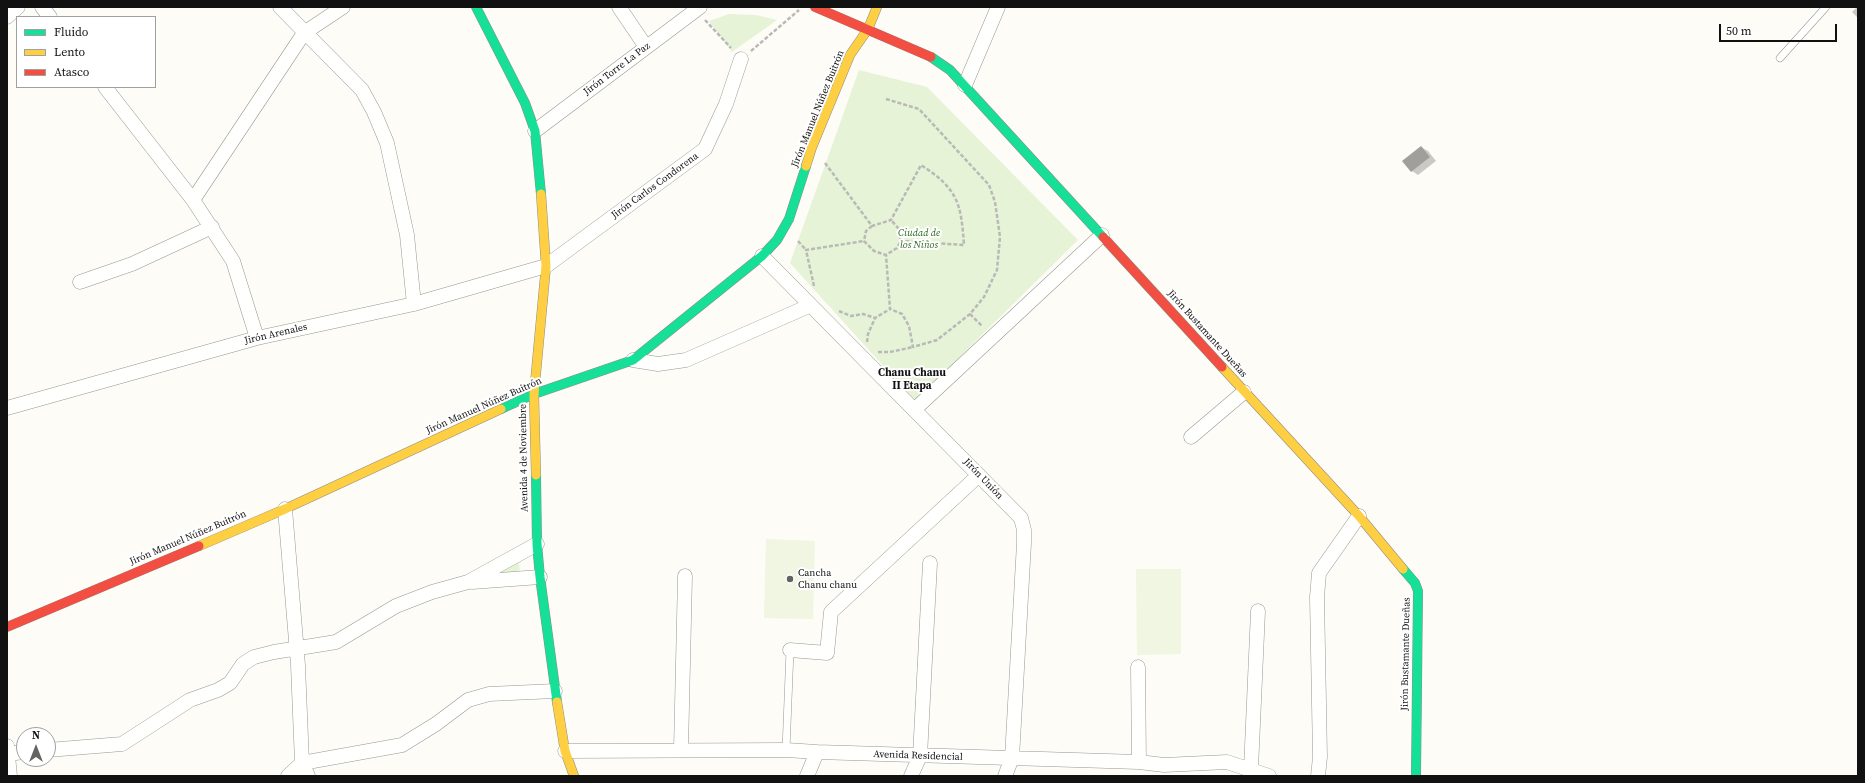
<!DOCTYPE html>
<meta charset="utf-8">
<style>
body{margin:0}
#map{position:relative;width:1865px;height:783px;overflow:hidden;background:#fdfcf7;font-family:"Source Serif 4",serif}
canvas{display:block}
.frame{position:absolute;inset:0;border:8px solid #111;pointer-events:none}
.legend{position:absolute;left:16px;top:16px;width:140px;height:72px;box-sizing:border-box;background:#fff;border:1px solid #a0a0a0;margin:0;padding:5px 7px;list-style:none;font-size:12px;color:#111}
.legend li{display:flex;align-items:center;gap:8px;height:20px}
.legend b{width:20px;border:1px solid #a0a0a0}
.north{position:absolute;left:16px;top:727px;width:40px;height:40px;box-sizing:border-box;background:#fff;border:1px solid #a0a0a0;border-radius:50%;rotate:0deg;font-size:11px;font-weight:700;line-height:16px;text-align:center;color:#111}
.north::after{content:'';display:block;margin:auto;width:14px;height:18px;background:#646362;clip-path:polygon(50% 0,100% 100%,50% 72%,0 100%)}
.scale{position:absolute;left:1719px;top:24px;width:118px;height:18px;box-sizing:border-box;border:2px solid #111;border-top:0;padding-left:5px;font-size:12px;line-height:14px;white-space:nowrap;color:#111;-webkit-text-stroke:3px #fff;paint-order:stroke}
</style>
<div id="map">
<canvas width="1865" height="783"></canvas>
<div class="frame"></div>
<ul class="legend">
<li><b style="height:5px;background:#16e098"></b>Fluido</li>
<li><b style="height:5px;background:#ffcf43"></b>Lento</li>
<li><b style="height:5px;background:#f24e42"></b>Atasco</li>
</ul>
<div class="north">N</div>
<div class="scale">50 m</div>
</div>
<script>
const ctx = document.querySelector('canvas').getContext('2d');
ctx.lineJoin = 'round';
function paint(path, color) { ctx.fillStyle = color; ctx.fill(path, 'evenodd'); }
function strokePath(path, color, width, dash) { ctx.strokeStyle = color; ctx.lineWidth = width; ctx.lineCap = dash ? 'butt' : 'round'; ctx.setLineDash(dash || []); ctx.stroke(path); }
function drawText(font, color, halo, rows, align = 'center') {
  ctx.font = font + ' "Source Serif 4",serif'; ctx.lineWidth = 4; ctx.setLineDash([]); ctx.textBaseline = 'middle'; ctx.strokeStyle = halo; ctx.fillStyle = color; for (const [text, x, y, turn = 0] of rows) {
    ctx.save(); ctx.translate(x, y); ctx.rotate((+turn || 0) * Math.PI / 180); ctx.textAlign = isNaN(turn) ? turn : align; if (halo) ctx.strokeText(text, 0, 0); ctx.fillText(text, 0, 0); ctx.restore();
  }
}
const green = new Path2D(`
 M729,14l27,1 21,5 -45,32 -23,-31z
 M859,70l68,17 151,153 -163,161 -125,-138z
 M519,559l1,16 -33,2z`);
const pitch = new Path2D(`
 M766,539l49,2 -2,78 -49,-1z
 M1136,569h45v85l-44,1z`);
const shadow = new Path2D(`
 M1857,7h1v11l-6,-6z
 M1421,147l7,4 8,10 -18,14 -6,-4z`);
const building = new Path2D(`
 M1421,146l9,11 -19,15 -9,-11z`);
const path = new Path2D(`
 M705,20l26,28
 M751,51l48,-41
 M886,99l33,10 70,76 6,17 5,35 -3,33 -13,27 -14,17 -33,26 -24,7 -4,-21 -7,-12 -12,-5 -4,-54
 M825,163l47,63 19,-6 30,-55c37,24 40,38 43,80l-63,-4
 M872,226l-6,5 -2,10 10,10 12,4 11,-7 4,-7 -3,-13 -7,-8
 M798,241l8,9
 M814,286l-8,-36 58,-9
 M839,311l12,5 12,-2 12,4 15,-9
 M970,314l12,12
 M867,342l1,-8 7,-16
 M878,352h12l23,-5`);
const lane = new Path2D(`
 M1780,58l46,-51
 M786,750l4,-100`);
const street = new Path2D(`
 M42,7l8,10
 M280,7l82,83 12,22 13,31 20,92 7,69
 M619,7l27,40
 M7,17l11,-10
 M965,85l33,-78
 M105,87l88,113 40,61 24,77
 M535,131l165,-124
 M193,200l111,-167 39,-26
 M762,256l259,262 3,12v13l-12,215 -7,18
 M80,282l52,-18 80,-37
 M633,360l25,4 28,-4 123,-54
 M7,408l250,-70 157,-34 132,-38 159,-117 21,-45 15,-45
 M914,410l188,-175
 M1191,437l53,-45
 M285,509l13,156 4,98 6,13
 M472,582l68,-5
 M790,650l37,3 4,-41 148,-137
 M1138,667l1,95
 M7,746l3,30
 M681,749l4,-173
 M48,750l74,-6 68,-44 28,-10 12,-7 13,-19 11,-7 20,-5 62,-10 60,-36 36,-14 36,-10 69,-38
 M565,751l221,-1 31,2 322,10 25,3 63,-3 42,14
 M7,754l17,-2
 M1251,769l7,-158
 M288,776l14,-13 100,-18 34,-21 32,-24 21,-6 66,-3
 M807,776l10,-24
 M911,776l9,-20 10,-193
 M1318,776l2,-19 -3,-160 2,-24 40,-57`);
const fast = new Path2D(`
 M476,7l49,96 10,28 6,63
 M931,57l19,13 153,167
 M501,409l33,-15 99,-34 129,-104 15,-16 12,-21 17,-53
 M536,475l1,69 3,33 17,125
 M1403,569l12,14 3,8 -2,185`);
const slow = new Path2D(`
 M806,166l6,-19 38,-92 18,-26 9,-22
 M1222,367l137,149 44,53
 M536,475l-2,-81 12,-128 -5,-72
 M199,546l86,-37 216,-100
 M557,702l8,49 9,25`);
const jam = new Path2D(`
 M815,7l116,50
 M1103,237l119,130
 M7,627l192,-81`);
const markers = [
 [790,579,4,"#646362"]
];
const streetNames = [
 ["Jirón Torre La Paz",617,69,-37],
 ["Jirón Manuel Núñez Buitrón",818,109,-68],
 ["Jirón Carlos Condorena",655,186,-36],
 ["Jirón Arenales",276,334,-13],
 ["Jirón Bustamante Dueñas",1207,334,48],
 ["Jirón Manuel Núñez Buitrón",484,406,-24],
 ["Avenida 4 de Noviembre",524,458,-91],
 ["Jirón Unión",983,479,46],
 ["Jirón Manuel Núñez Buitrón",188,538,-23],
 ["Jirón Bustamante Dueñas",1406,654,-89],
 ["Avenida Residencial",918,756,2]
];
const parkNames = [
 ["Ciudad de",919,233],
 ["los Niños",919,245]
];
const poiNames = [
 ["Cancha",798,573],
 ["Chanu chanu",798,585]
];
const neighbourhoodNames = [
 ["Chanu Chanu",912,373],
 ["II Etapa",912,386]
];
paint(green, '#e7f3d7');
paint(pitch, '#f0f6e1');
paint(shadow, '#0003');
paint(building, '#a19f9c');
strokePath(lane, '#979795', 8);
strokePath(street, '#979795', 15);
strokePath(fast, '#8e8d8b', 10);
strokePath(slow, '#8e8d8b', 10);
strokePath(jam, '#8e8d8b', 10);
strokePath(path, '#b9b9b8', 2.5, [4, 2]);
strokePath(lane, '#fffffe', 7);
strokePath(street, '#fffffe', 14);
strokePath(fast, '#16e098', 9);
strokePath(slow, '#ffcf43', 9);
strokePath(jam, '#f24e42', 9);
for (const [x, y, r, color] of markers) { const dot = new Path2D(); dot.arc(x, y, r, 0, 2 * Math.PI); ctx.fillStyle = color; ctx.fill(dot); strokePath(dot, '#fff', 1.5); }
drawText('10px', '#111', '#fff', streetNames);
drawText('italic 10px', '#2f6b1f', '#fff', parkNames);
drawText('10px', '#111', '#fff', poiNames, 'left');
drawText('bold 11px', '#111', '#fff', neighbourhoodNames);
</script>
